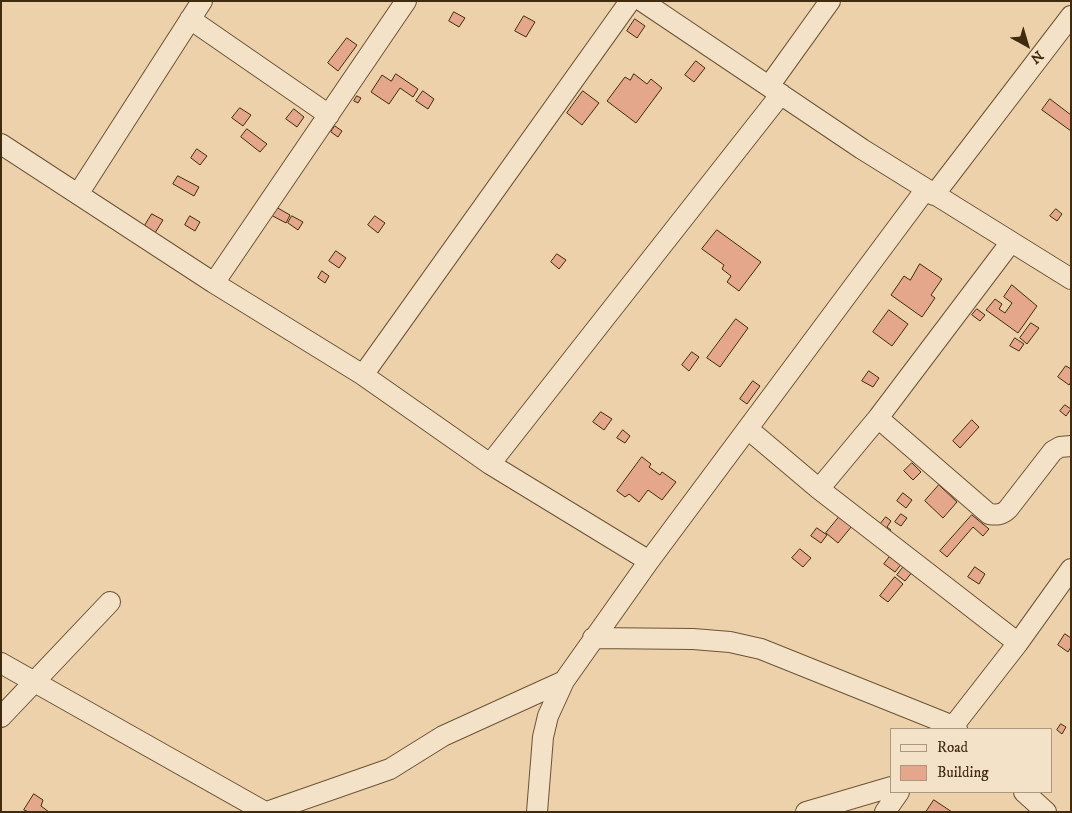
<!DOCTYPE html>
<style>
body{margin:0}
#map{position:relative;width:1072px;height:813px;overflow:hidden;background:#ecd1aa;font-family:"IM FELL DW Pica",serif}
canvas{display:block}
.frame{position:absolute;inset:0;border:2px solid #412b0e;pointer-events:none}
.legend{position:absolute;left:890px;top:728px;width:162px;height:65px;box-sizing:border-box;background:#f3e1c8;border:1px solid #ac987e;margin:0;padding:6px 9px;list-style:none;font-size:15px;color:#412b0e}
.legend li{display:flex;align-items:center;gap:10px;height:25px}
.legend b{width:25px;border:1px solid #ac987e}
.north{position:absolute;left:1002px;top:20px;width:50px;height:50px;-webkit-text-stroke:4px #f3e1c8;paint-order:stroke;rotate:141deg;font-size:14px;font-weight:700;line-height:20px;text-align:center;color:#412b0e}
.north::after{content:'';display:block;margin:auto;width:18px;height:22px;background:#412b0e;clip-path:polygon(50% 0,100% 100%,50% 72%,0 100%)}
</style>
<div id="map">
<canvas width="1072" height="813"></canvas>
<div class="frame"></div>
<ul class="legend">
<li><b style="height:6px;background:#f3e1c8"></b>Road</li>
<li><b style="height:14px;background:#e4a78c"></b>Building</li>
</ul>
<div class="north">N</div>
</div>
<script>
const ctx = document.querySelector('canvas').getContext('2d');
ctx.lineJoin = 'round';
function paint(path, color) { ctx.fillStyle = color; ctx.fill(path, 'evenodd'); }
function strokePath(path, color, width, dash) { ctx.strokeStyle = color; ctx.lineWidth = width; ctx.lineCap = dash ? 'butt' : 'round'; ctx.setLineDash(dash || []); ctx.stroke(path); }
const building = new Path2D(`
 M454,12l11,6 -6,9 -10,-6z
 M524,16l11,6 -9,15 -11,-6z
 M635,19l10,7 -8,12 -10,-7z
 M347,38l10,7 -19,26 -10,-8z
 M696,61l9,7 -11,14 -9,-7z
 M396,74l22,15 -5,8 -13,-9 -11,16 -18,-12 11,-17 9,6z
 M634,74l13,10 4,-5 11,9 -26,35 -29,-22 18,-24 5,3z
 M423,91l11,8 -6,10 -12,-8z
 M583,91l16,12 -17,22 -15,-12z
 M357,96l4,2 -3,5 -4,-2z
 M1050,99l21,16v16l-29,-21z
 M240,108l11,7 -8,11 -11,-8z
 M294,109l10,8 -7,10 -11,-8z
 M335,126l7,5 -4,6 -7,-5z
 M247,129l20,15 -7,8 -19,-15z
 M197,149l10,7 -7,9 -9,-7z
 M178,176l21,11 -5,9 -21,-12z
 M276,207l14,8 -4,8 -15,-8z
 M1056,209l6,5 -5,7 -7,-5z
 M152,214l11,6 -8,13 -11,-6z
 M190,216l10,6 -5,9 -10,-6z
 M292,216l11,6 -5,8 -10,-7z
 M375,216l10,7 -7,10 -10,-8z
 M717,230l44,32 -22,29 -12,-9 4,-6 -9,-7 2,-4 -22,-16z
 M336,251l10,7 -7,10 -10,-7z
 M557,254l9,6 -7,9 -8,-7z
 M920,264l22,15 -11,16 4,3 -13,19 -31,-22 13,-19 6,4z
 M322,271l7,5 -4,7 -7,-5z
 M1012,285l25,21 -19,27 -32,-23 9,-11 7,5 -3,5 6,4 7,-10 -8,-6z
 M977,309l8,6 -5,6 -8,-6z
 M889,310l19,14 -16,22 -19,-14z
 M736,319l12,9 -28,39 -13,-9z
 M1031,323l8,5 -12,16 -7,-6z
 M1015,338l9,6 -5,7 -9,-5z
 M692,352l7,5 -10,14 -7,-6z
 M1066,366l5,3v13l-2,3 -11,-8z
 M869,371l10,7 -6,9 -11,-6z
 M753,381l7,5 -13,18 -7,-5z
 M1065,405l6,4 -5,7 -6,-5z
 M601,412l11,7 -8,11 -11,-8z
 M972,420l7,7 -19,21 -7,-7z
 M623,430l7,6 -5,7 -8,-5z
 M642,457l9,7 -2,3 11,8 2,-3 14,10 -14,18 -14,-10 -9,12 -10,-8 -4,3 -8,-6z
 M912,463l9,9 -8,8 -9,-9z
 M939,485l18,17 -14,16 -18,-17z
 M903,493l9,7 -6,8 -9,-7z
 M901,514l6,4 -6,8 -6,-4z
 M972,515l17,14 -6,7 -10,-9 -26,30 -7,-6z
 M840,516l12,10 -14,17 -12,-10z
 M886,517l5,4 -4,6 4,3 -4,4 -9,-7z
 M817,528l10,7 -6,8 -10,-7z
 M800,549l11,9 -8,9 -11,-9z
 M892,554l11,8 -8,10 -11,-8z
 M905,565l8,6 -8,10 -8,-6z
 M975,567l10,7 -6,10 -11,-7z
 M895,577l8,7 -15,18 -8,-6z
 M1065,634l6,4v9l-3,5 -10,-7z
 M1061,724l5,3 -4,7 -5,-4z
 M34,794l9,6 -2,6 8,6h-20l-5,-2z
 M934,800l18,12h-26z`);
const street = new Path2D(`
 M642,1l220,148 209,130
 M190,19l139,96
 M769,86l61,-85
 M1,144l213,139 149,92 127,89 159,97
 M78,194l124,-193
 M934,195l137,-179
 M214,283l192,-282
 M363,375l267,-374
 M878,418l111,96c8,1 13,1 19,-5l45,-58 7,-4 11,-1
 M748,429l71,60 199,154
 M490,464l291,-370
 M819,489l59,-71 133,-176
 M593,638l100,1 37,3 31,7 192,77 4,3
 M1,663l264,149
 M1,717l109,-115
 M951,729l67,-86 53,-74
 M1024,792l22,20
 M267,812l123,-43 53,-33 121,-55
 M537,812l6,-75 5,-21 16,-35 85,-120 277,-372
 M806,812l85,-25
 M885,812l14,-20`);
paint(building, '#e4a78c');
strokePath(building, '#412b0e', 1);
strokePath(street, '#6c5435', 22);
strokePath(street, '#f3e1c8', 20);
</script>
